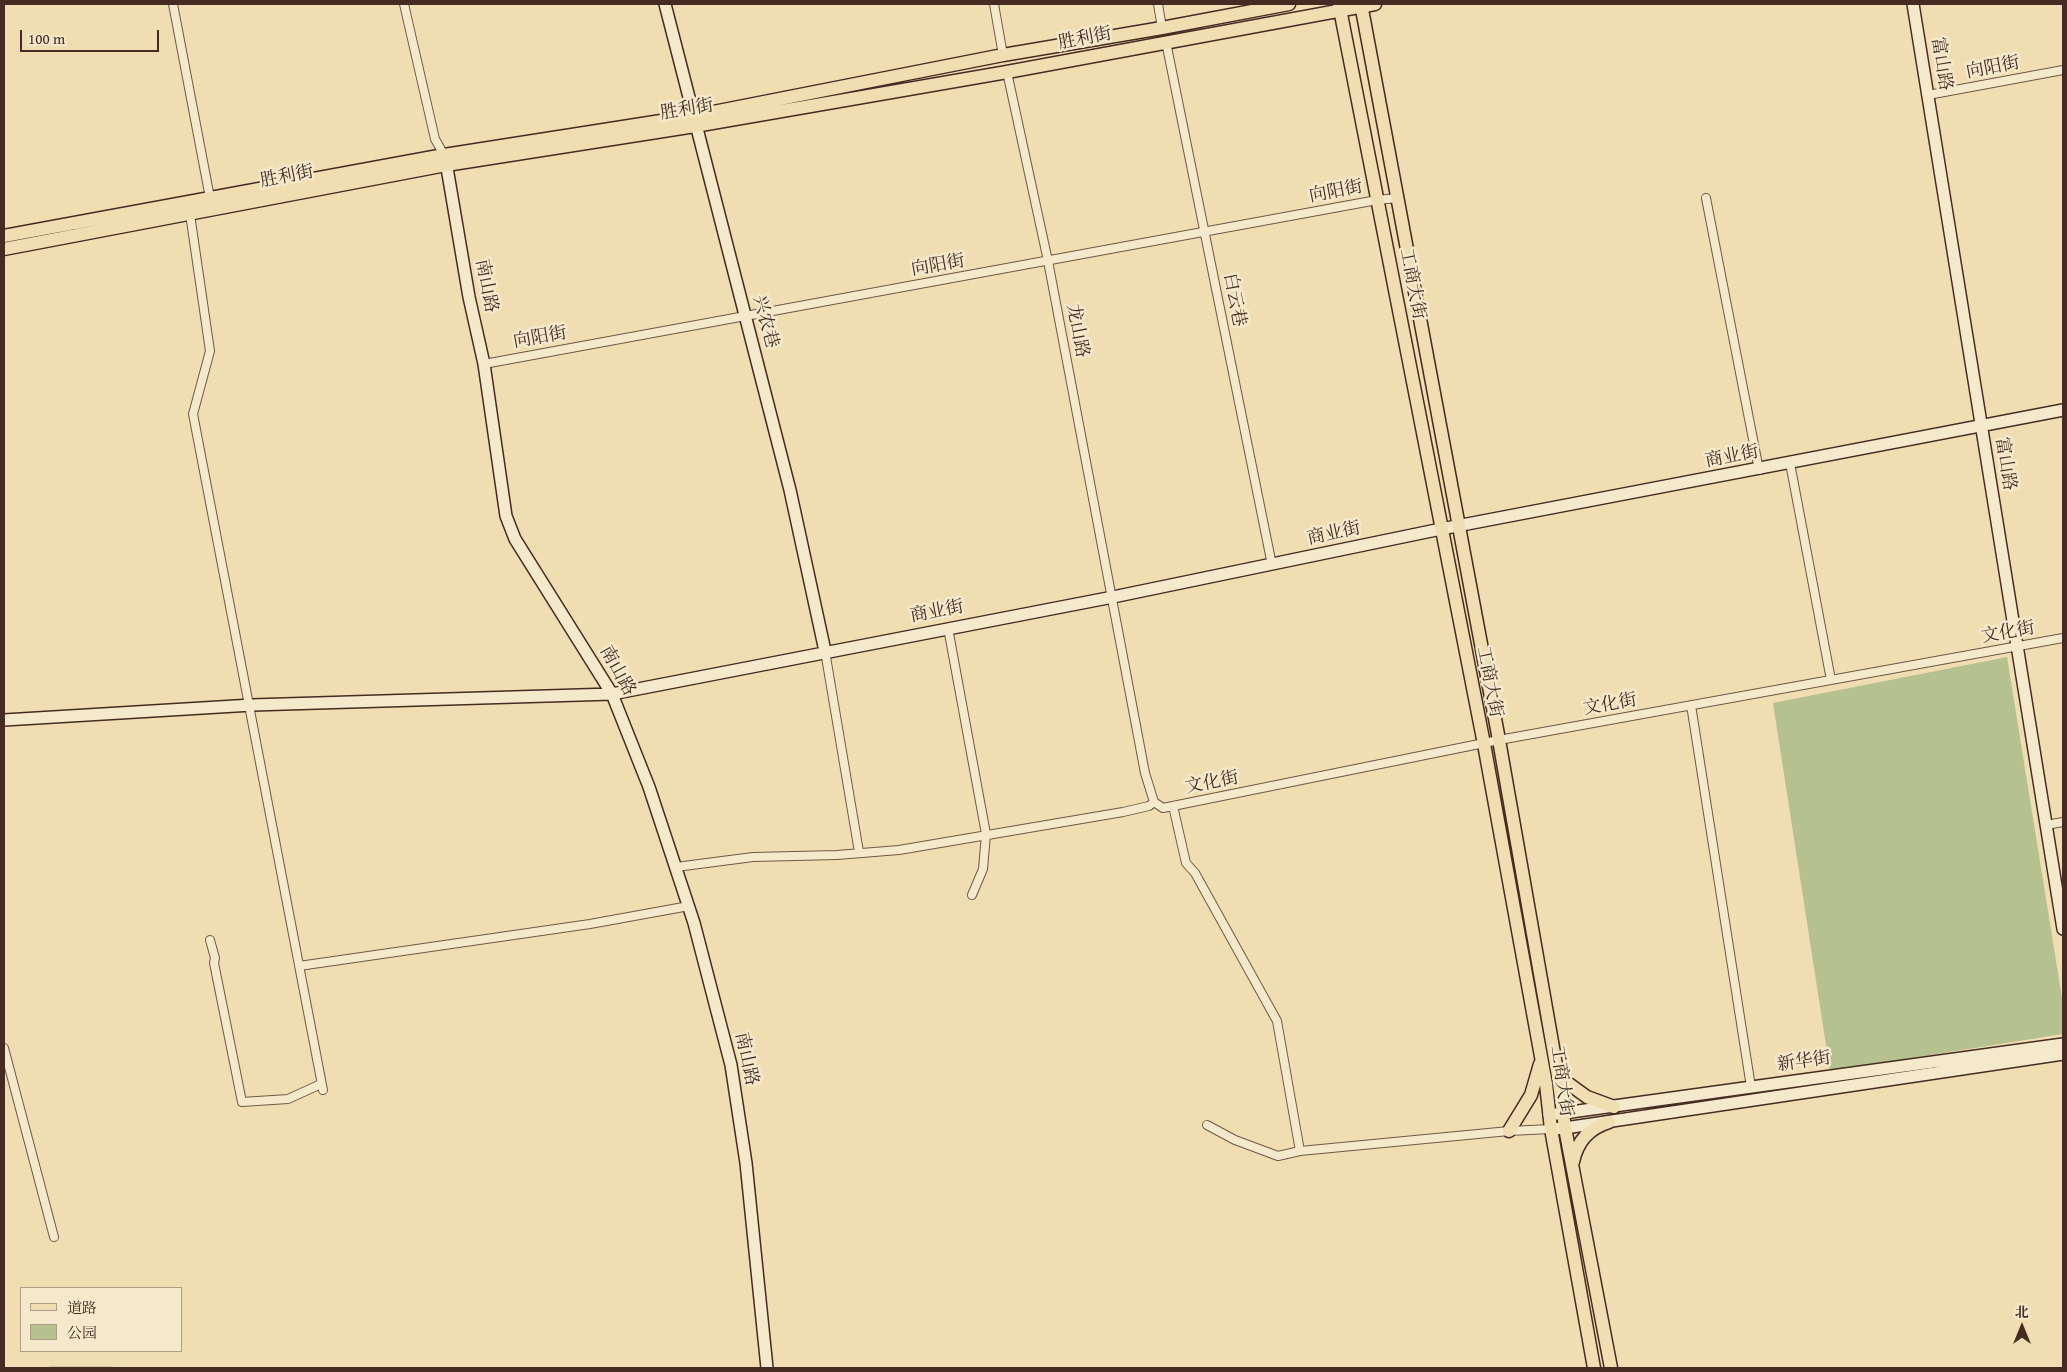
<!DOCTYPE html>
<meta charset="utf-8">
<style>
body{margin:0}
#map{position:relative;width:2067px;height:1372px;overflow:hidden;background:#f0ddb1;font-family:"Gentium Book Plus","Noto Serif SC",serif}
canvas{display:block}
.frame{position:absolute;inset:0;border:5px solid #452b22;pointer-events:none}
.legend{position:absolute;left:20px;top:1287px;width:162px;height:65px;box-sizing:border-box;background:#f5e9cc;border:1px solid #af9d88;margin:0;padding:6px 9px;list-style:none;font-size:15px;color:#452b22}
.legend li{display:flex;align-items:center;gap:10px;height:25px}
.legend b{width:25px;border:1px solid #af9d88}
.north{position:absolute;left:1997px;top:1302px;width:50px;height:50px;-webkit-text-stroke:4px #f5e9cc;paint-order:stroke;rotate:0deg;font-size:14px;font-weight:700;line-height:20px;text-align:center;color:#452b22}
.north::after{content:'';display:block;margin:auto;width:18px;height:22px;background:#452b22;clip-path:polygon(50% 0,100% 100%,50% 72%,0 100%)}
.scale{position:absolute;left:20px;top:30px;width:139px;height:22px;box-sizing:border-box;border:2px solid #452b22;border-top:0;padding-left:6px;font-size:15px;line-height:18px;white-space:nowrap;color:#452b22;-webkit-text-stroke:4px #f5e9cc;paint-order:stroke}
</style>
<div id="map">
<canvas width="2067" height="1372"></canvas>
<div class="frame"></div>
<ul class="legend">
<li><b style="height:6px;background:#f0ddb1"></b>道路</li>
<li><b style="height:14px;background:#b5c28f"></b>公园</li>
</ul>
<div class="north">北</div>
<div class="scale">100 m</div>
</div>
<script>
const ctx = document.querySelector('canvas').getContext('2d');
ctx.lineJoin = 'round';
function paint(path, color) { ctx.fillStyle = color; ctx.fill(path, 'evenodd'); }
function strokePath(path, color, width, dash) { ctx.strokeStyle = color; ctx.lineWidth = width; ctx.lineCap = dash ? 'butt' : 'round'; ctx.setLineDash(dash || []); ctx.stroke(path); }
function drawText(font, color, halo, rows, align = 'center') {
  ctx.font = font + ' "Gentium Book Plus","Noto Serif SC",serif'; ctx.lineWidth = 5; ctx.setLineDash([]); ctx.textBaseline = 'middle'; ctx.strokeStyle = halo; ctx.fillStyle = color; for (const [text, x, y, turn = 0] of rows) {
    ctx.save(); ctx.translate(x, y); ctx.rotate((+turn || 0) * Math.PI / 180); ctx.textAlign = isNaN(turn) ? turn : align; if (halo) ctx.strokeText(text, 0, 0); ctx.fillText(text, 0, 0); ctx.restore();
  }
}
const green = new Path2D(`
 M2007,657l56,347v30l-233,37 -57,-368z`);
const stream = new Path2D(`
 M50,1368h62`);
const street = new Path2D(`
 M173,4l37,194
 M404,4l31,135 9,16
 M994,4l9,51
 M1158,4l4,24
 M1166,42l106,523
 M1007,72l41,189 97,512 9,29 9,6 336,-68 564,-102
 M1928,95l135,-25
 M1706,198l53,272
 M190,214l20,137 -17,63 130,676
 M484,364l893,-164 21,-2
 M1790,463l41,217
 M948,628l38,206 -3,35 -11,26
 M825,651l34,201
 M1691,705l60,382
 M1173,806l13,57 9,10 82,148 23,130
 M2046,825l17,-3
 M676,867l77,-10 84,-2 62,-5 224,-38 26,-6 5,-4
 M210,940l5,18 -1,5 28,139 46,-3 33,-15
 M299,966l291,-42 99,-18
 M4,1048l50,189
 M1207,1125l28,15 43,16 22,-5 209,-20 42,-2`);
const secondary = new Path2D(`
 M665,4l125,486 35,161
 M1913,4l150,925
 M445,156l24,141 15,67 22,152 9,23 97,155 37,93 45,136 37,142 15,98 21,205
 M4,720l248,-15 360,-11 501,-97 328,-68 622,-119
 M1549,1115l514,-71
 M1551,1129l14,-1 498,-74`);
const primary = new Path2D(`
 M1339,4l145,740 62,340 5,45 43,239
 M1361,4l138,736 59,336 7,52 46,240
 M4,236l440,-81 249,-39 310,-61 159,-27 127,-24
 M4,249l442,-84 249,-39 312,-54 368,-68
 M1558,1076l29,21 27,10
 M1509,1131l22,-36 9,-31
 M1573,1162c4,-20 16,-34 36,-40`);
const streetNames = [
 ["胜利街",1085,39,-11],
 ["富山路",1941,64,81],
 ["向阳街",1993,68,-11],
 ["胜利街",687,110,-9],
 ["胜利街",287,177,-11],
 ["向阳街",1336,192,-11],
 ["向阳街",938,266,-10],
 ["工商大街",1412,284,79],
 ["南山路",486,286,79],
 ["白云巷",1234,300,79],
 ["兴农巷",765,322,75],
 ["龙山路",1077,331,79],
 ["向阳街",540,338,-10],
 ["商业街",1732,457,-11],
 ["富山路",2005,464,81],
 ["商业街",1334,534,-12],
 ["商业街",937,612,-11],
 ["文化街",2008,633,-10],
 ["南山路",617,671,61],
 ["工商大街",1489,682,79],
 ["文化街",1610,705,-10],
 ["文化街",1212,783,-11],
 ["南山路",746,1059,78],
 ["新华街",1804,1062,-8],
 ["工商大街",1561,1081,82]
];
paint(green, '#b5c28f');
strokePath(stream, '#798372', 2.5);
strokePath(street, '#705846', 10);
strokePath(secondary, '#452b22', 14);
strokePath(primary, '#452b22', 15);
strokePath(street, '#f5e9cc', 8);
strokePath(secondary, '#f5e9cc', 11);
strokePath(primary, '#f0ddb1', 12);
drawText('18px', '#452b22', '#f5e9cc', streetNames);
</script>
